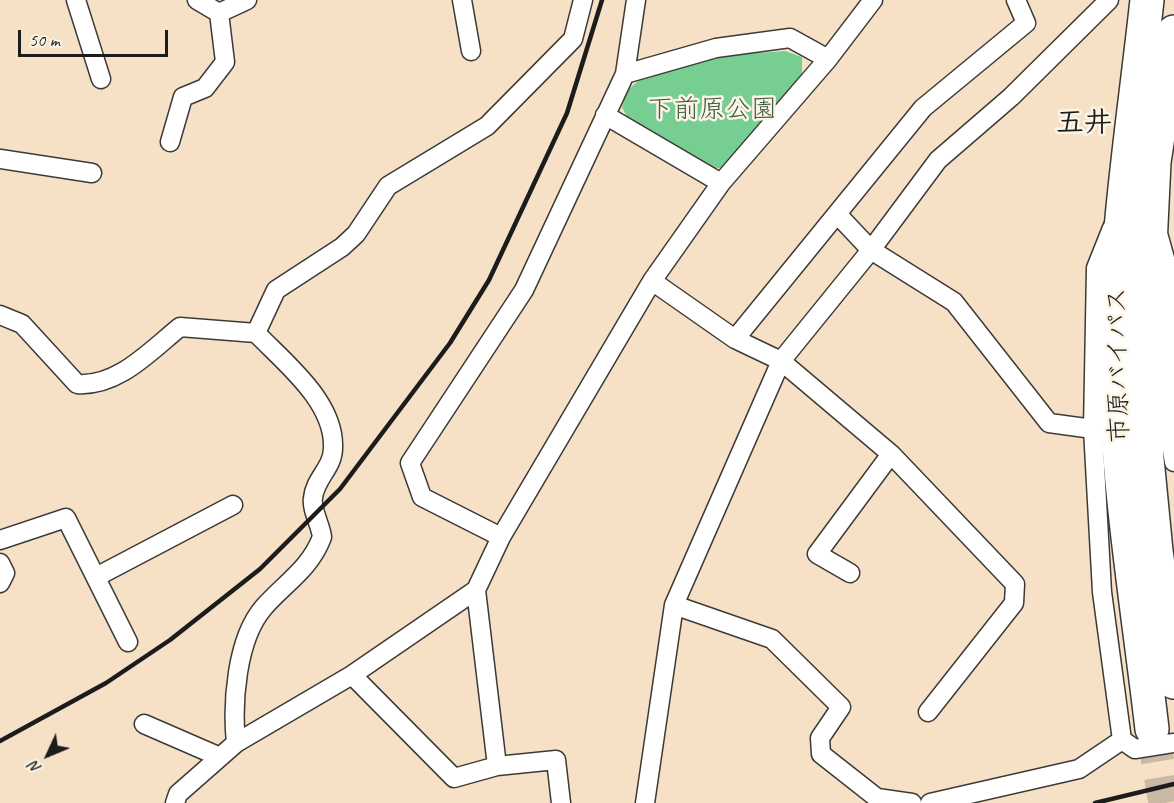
<!DOCTYPE html>
<meta charset="utf-8">
<style>
body{margin:0}
#map{position:relative;width:1174px;height:803px;overflow:hidden;background:#f6e1c7;font-family:Caveat,sans-serif}
canvas{display:block}
.north{position:absolute;left:18px;top:725px;width:60px;height:60px;-webkit-text-stroke:4px #fcf5e5;paint-order:stroke;rotate:226deg;font-size:16px;font-weight:700;line-height:24px;text-align:center;color:#1c1c1c}
.north::after{content:'';display:block;margin:auto;width:21px;height:27px;background:#1c1c1c;clip-path:polygon(50% 0,100% 100%,50% 72%,0 100%)}
.scale{position:absolute;left:18px;top:30px;width:150px;height:27px;box-sizing:border-box;border:3px solid #1c1c1c;border-top:0;padding-left:8px;font-size:18px;line-height:21px;white-space:nowrap;color:#1c1c1c;-webkit-text-stroke:4px #fcf5e5;paint-order:stroke}
</style>
<div id="map">
<canvas width="1174" height="803"></canvas>
<div class="north">N</div>
<div class="scale">50 m</div>
</div>
<script>
const ctx = document.querySelector('canvas').getContext('2d');
ctx.lineJoin = 'round';
function paint(path, color) { ctx.fillStyle = color; ctx.fill(path, 'evenodd'); }
function strokePath(path, color, width, dash) { ctx.strokeStyle = color; ctx.lineWidth = width; ctx.lineCap = dash ? 'butt' : 'round'; ctx.setLineDash(dash || []); ctx.stroke(path); }
function drawText(font, color, halo, rows, align = 'center') {
  ctx.font = font + ' Caveat,"Klee One",sans-serif'; ctx.lineWidth = 5; ctx.setLineDash([]); ctx.textBaseline = 'middle'; ctx.strokeStyle = halo; ctx.fillStyle = color; for (const [text, x, y, turn = 0] of rows) {
    ctx.save(); ctx.translate(x, y); ctx.rotate((+turn || 0) * Math.PI / 180); ctx.textAlign = isNaN(turn) ? turn : align; if (halo) ctx.strokeText(text, 0, 0); ctx.fillText(text, 0, 0); ctx.restore();
  }
}
const green = new Path2D(`
 M785,51l17,6v17l-74,94h-14l-86,-49 -6,-12 5,-16 11,-10 79,-25z`);
const highwayTunnel = new Path2D(`
 M1152,729l13,74`);
const street = new Path2D(`
 M76,0l25,79
 M197,0l22,13 28,-13
 M462,0l9,51
 M625,74l91,-26 74,-10 38,21
 M605,115l116,68
 M170,142l13,-45 22,-9 20,-26 -6,-49
 M0,159l92,14
 M837,214l34,36 83,52 95,121 44,6
 M1112,228l-16,40 -3,161 9,163 20,148 13,9 39,-6
 M1159,237l7,25 3,169 5,31
 M652,281l83,58 188,-231 103,-85 -10,-23
 M0,315l22,9 55,60c41,3 73,-33 103,-57l76,6c29,30 79,69 77,115 0,20 -18,30 -20,50 -2,11 8,28 9,39 -12,32 -37,46 -58,70 -28,32 -32,97 -28,136
 M256,333l20,-43 66,-43 14,-13 32,-48 99,-60 86,-87 10,-39
 M735,339l46,22 110,93 124,130 -1,19 -86,109
 M501,537l-79,-40 -12,-34 114,-173 101,-216 11,-74
 M0,540l66,-22 62,124
 M0,563l5,10 -5,10
 M850,573l-33,-19 74,-100
 M96,577l137,-72
 M674,605l98,34 69,68 -21,31 1,16 56,44 35,5
 M352,675l102,103 43,-12 -21,-176 25,-53 151,-256 69,-98 107,-124 45,-59
 M144,724l76,33
 M497,766l59,-6 5,43
 M175,803l3,-9 58,-51 116,-68 124,-85
 M645,803l29,-198 107,-244 90,-111 67,-90 73,-63 98,-97
 M930,803l149,-34 43,-29`);
const highway = new Path2D(`
 M1147,0c-13,120 -33,241 -32,362 2,123 23,246 37,367
 M1174,32l-20,130 -10,209 3,88 9,92 18,131`);
const rail = new Path2D(`
 M0,741l106,-58 64,-43 90,-71 80,-80 110,-146 39,-63 78,-167 35,-113
 M1095,803l79,-19`);
const parkNames = [
 ["下前原公園",712,110]
];
const streetNames = [
 ["市原バイパス",1119,365,-91]
];
const quarterNames = [
 ["五井",1084,124]
];
paint(green, '#77ce93');
strokePath(highwayTunnel, '#cabaa5', 33, [33, 16]);
strokePath(street, '#3d3a36', 21);
strokePath(highway, '#3d3a36', 36);
strokePath(street, '#fff', 18);
strokePath(highway, '#fff', 33);
strokePath(rail, '#1c1c1c', 4.5);
drawText('26px', '#3c5a46', '#fcf5e5', parkNames);
drawText('26px', '#1c1c1c', '#fcf5e5', streetNames);
drawText('bold 28px', '#1c1c1c', '#fcf5e5', quarterNames);
</script>
